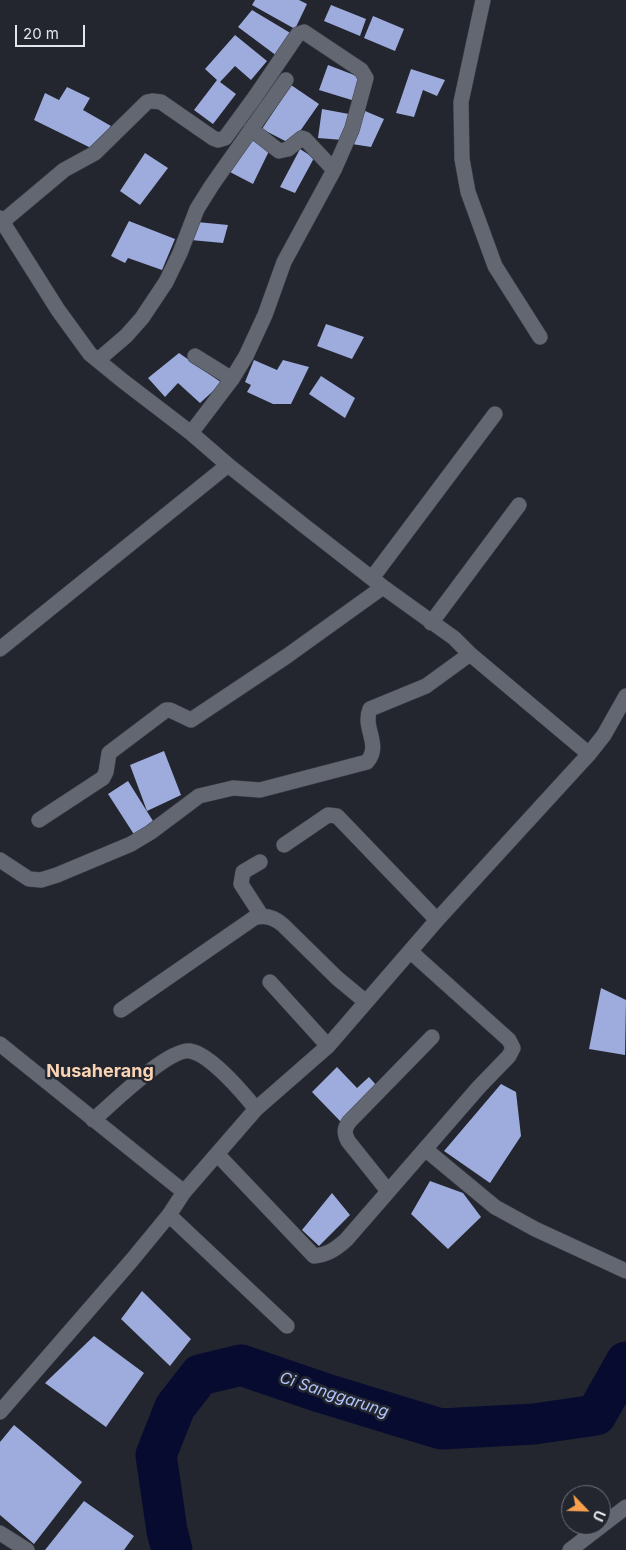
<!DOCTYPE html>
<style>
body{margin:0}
#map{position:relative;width:626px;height:1550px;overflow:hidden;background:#23262f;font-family:Inter,sans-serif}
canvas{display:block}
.north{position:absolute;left:561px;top:1485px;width:50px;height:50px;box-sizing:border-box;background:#23262f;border:1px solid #70727a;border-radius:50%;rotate:114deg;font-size:14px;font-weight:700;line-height:20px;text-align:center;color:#e3e5eb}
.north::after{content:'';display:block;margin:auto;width:18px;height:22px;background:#f9a04d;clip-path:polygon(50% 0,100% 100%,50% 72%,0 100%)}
.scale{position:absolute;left:15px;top:25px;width:70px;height:22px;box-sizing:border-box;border:2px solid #e3e5eb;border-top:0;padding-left:6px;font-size:15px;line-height:18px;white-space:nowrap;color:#e3e5eb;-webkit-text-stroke:4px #23262f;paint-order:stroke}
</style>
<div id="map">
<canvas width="626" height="1550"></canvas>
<div class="north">U</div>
<div class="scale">20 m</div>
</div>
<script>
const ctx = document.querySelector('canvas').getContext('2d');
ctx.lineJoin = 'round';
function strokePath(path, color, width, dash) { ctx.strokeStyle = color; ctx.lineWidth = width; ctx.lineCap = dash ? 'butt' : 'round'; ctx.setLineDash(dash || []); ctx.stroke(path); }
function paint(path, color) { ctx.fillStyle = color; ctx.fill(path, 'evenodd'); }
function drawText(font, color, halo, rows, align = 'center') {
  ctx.font = font + ' Inter,sans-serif'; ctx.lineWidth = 5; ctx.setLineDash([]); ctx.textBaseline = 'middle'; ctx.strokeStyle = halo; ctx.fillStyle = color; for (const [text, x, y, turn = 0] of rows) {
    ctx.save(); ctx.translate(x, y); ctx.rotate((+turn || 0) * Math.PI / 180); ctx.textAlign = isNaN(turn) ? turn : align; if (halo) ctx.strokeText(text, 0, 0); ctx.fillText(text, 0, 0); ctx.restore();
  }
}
const river = new Path2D(`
 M172,1550l-5,-19 -11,-76 19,-48 25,-32 41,-10 82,28 118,36 93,-5 62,-9 30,-53`);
const building = new Path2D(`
 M255,0h44l8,4 -12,25 -43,-24z
 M331,5l35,14 -6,17 -36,-15z
 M252,10l40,24 -15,22 -39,-29z
 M373,16l31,13 -9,22 -31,-13z
 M235,35l32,26 -16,19 -16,-14 -15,16 16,12 -23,30 -19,-14 23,-30 -12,-11z
 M328,65l34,13 -7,23 -36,-11z
 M411,69l34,11 -8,16 -14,-6 -9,27 -18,-4z
 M291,85l28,19 -28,40 -29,-15z
 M67,87l23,11 -7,12 28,16 -18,23 -59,-29 11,-27 14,7z
 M322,109l27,5 -6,26 -25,-2z
 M365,111l19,8 -13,28 -19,-3z
 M249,139l21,10 -17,35 -25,-13z
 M300,149l14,9 -19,35 -15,-6z
 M145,153l23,15 -28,37 -20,-14z
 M129,221l46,18 -13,31 -34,-12 -3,5 -14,-7z
 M197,222l31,3 -5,18 -32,-3z
 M326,324l38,13 -12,22 -35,-13z
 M179,353l43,30 -22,20 -22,-20 -13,14 -17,-19z
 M254,360l23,10 6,-10 26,7 -18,37h-18l-26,-12 4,-7 -6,-3z
 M321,376l34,22 -10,20 -36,-24z
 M164,751l17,44 -34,16 -17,-46z
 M128,781l25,40 -16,18 -29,-45z
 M601,988l25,12 -1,55 -36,-6z
 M337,1067l20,21 12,-11 8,9 -36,36 -29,-30z
 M501,1084l15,8 5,44 -31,47 -46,-32z
 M430,1181l33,12 18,24 -33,32 -37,-35z
 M332,1193l18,22 -31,31 -17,-16z
 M142,1291l49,48 -21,27 -49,-47z
 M94,1336l50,37 -38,54 -61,-44z
 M14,1425l68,57 -48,62 -34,-29v-73z
 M84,1501l50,35 -10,14h-79z`);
const street = new Path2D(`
 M483,0l-22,102 1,57 6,33 27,74 45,71
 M251,129l28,22 9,-2 14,-11 3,1 29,31
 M0,218l58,92 32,44 33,27 68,52 37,32 74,59 81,63 71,51 16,16 119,100
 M2,222l62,-52 31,-17 52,-51 5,-1 9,1 52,36 5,2 7,-2 30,-41 43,-63 6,-2 57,38 5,8 -14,51 -18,41 -50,92 -19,53 -19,41 -14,23 -41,54
 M195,356l37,23
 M98,360l28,-24 16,-18 24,-36 14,-29 17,-44 15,-24 74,-105
 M372,578l123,-164
 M431,623l88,-118
 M0,649l228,-184
 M39,820l64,-42 3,-6 3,-19 57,-43h4l21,10 96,-64 96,-69
 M284,845l44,-30 9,1 100,104
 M0,860l29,19 12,1 16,-5 74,-31 20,-12 48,-36 34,-8 27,2 107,-28c15,-18 -5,-33 3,-53l56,-23 44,-32
 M260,862l-17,10 -2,12 20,31
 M270,982l58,64
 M121,1010l133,-92c11,-4 20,-1 29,7l54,53 29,24
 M0,1044l184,148
 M93,1120c18,-15 75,-72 97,-69 20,3 53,42 66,58
 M425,1149l70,58 40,22 91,42
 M217,1154l97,102c13,-1 22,-7 32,-16l133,-153 30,-31 4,-8 -4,-8 -98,-88
 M388,1191l-40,-50c-4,-8 -4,-13 2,-20l82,-84
 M169,1215l118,111
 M0,1412l132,-152 37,-45 15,-23 72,-83 72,-63 109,-126 152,-166 15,-19 22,-39
 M0,1533l27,17
 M570,1550l56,-43`);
const waterNames = [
 ["Ci Sanggarung",334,1395,18]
];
const quarterNames = [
 ["Nusaherang",100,1072]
];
strokePath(river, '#060b2f', 41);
paint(building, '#9dacdc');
strokePath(street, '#40424a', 16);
strokePath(street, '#636772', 15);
drawText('italic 16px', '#b2c4fc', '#23262f', waterNames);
drawText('bold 18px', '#fbd4b5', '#23262f', quarterNames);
</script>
